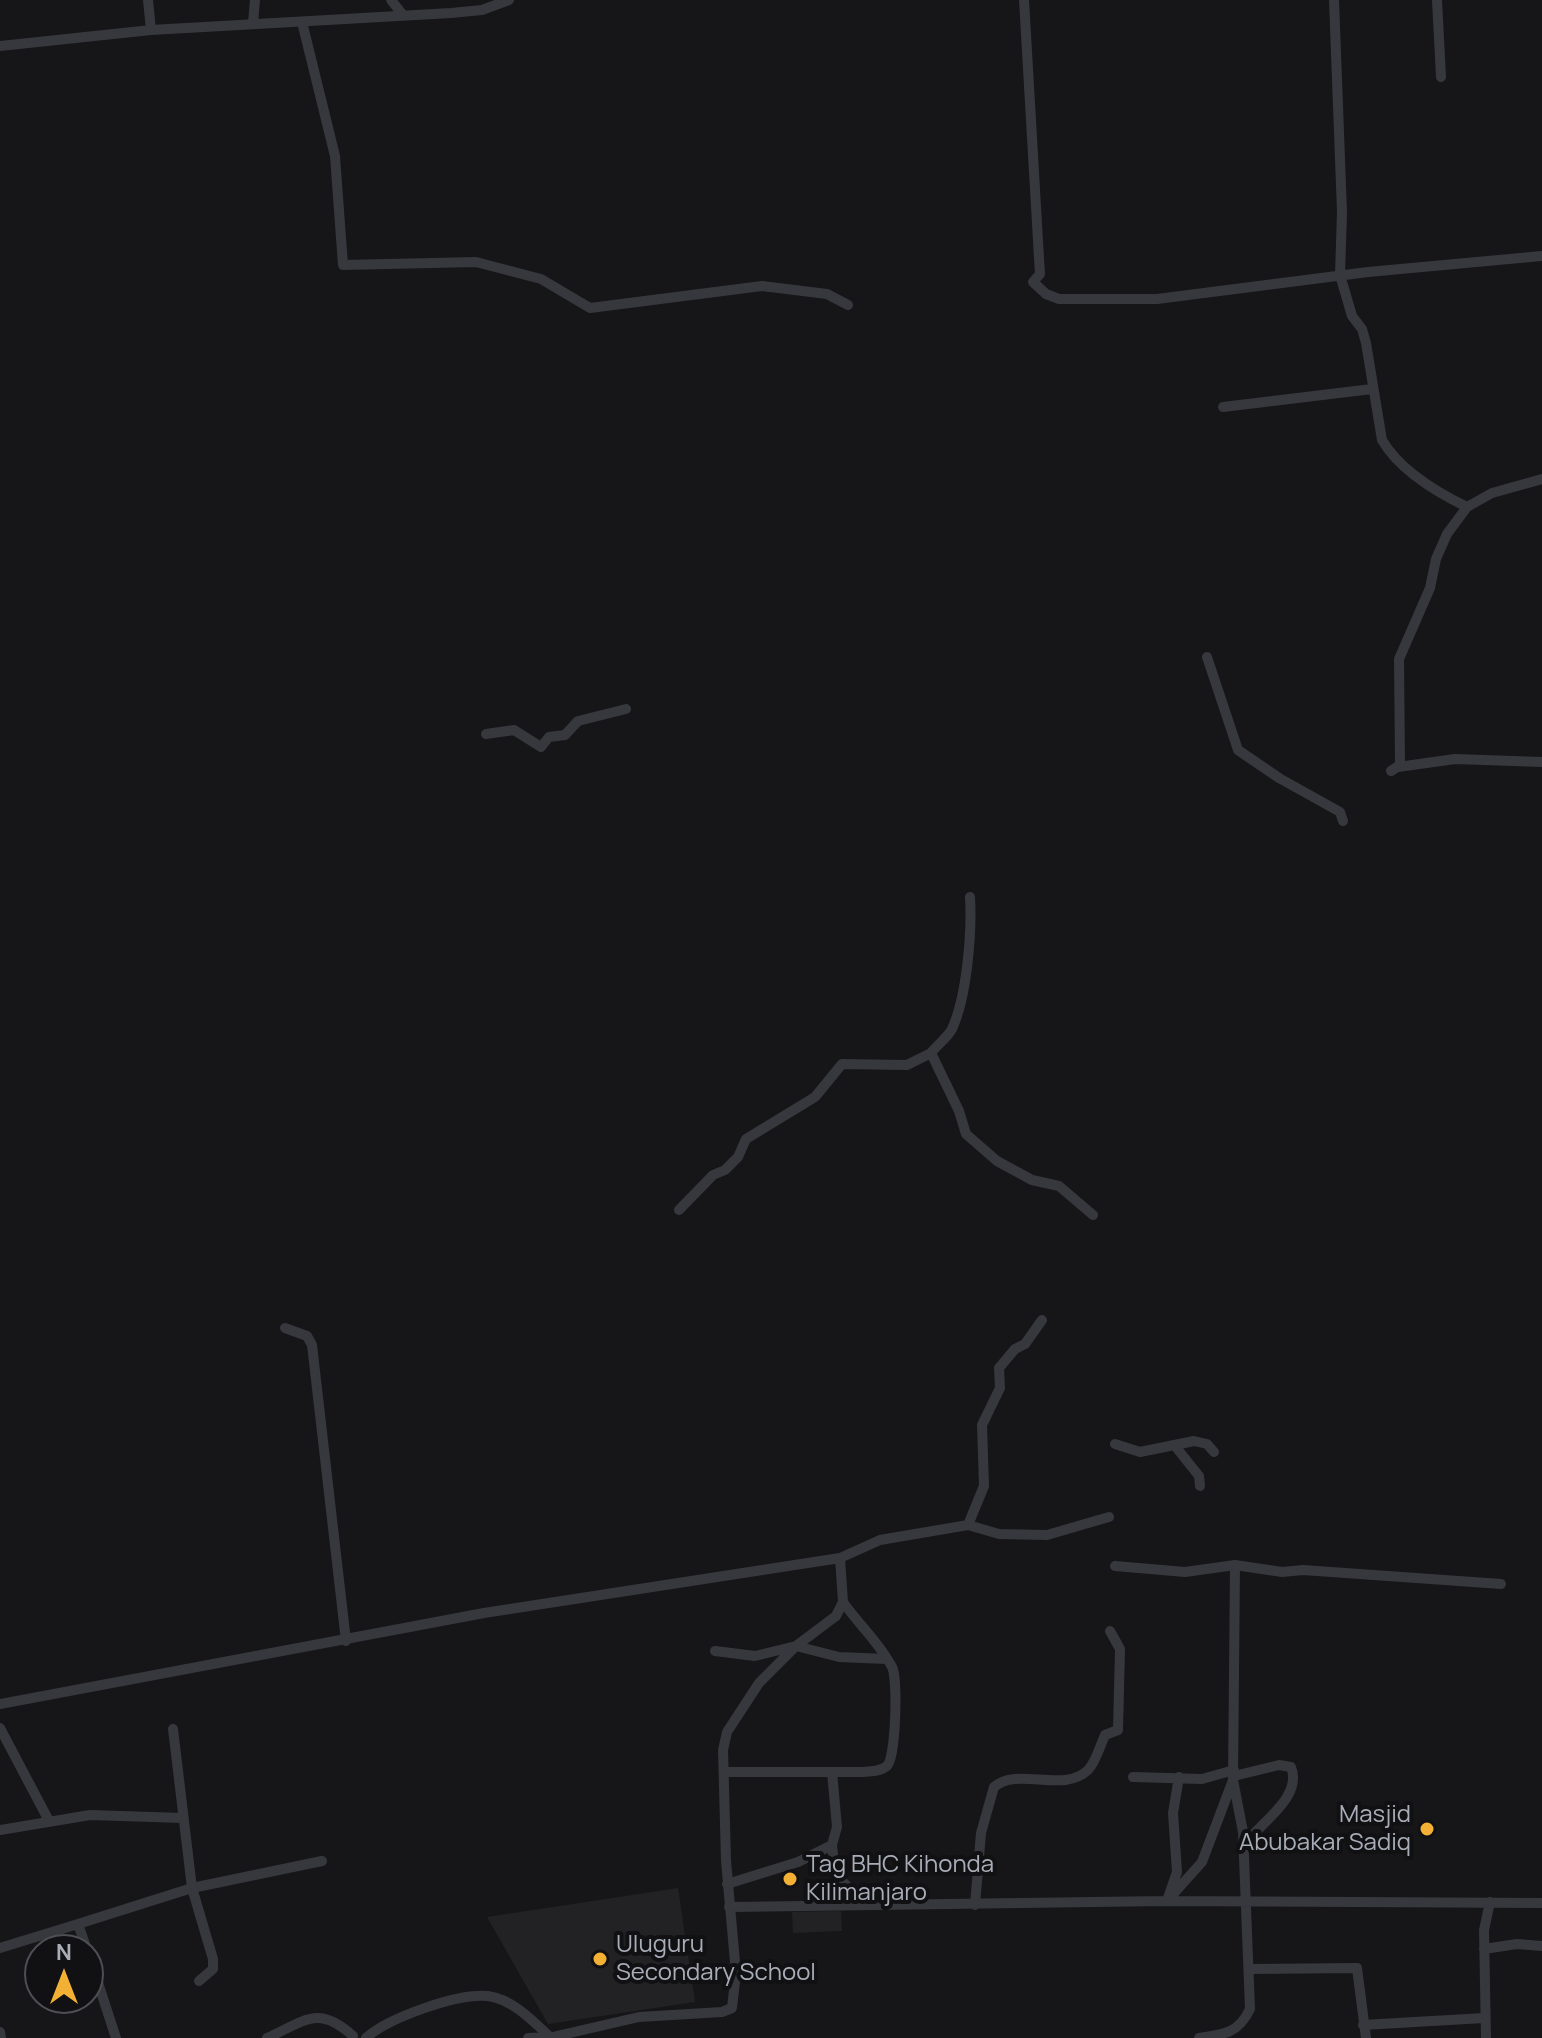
<!DOCTYPE html>
<style>
body{margin:0}
#map{position:relative;width:1542px;height:2038px;overflow:hidden;background:#161618;font-family:Manrope,sans-serif}
canvas{display:block}
.north{position:absolute;left:24px;top:1934px;width:80px;height:80px;box-sizing:border-box;background:#111113;border:2px solid #4d4f55;border-radius:50%;rotate:0deg;font-size:22px;font-weight:700;line-height:32px;text-align:center;color:#a8adb8}
.north::after{content:'';display:block;margin:auto;width:28px;height:36px;background:#f2b134;clip-path:polygon(50% 0,100% 100%,50% 72%,0 100%)}
</style>
<div id="map">
<canvas width="1542" height="2038"></canvas>
<div class="north">N</div>
</div>
<script>
const ctx = document.querySelector('canvas').getContext('2d');
ctx.lineJoin = 'round';
function paint(path, color) { ctx.fillStyle = color; ctx.fill(path, 'evenodd'); }
function strokePath(path, color, width, dash) { ctx.strokeStyle = color; ctx.lineWidth = width; ctx.lineCap = dash ? 'butt' : 'round'; ctx.setLineDash(dash || []); ctx.stroke(path); }
function drawText(font, color, halo, rows, align = 'center') {
  ctx.font = font + ' Manrope,sans-serif'; ctx.lineWidth = 8; ctx.setLineDash([]); ctx.textBaseline = 'middle'; ctx.strokeStyle = halo; ctx.fillStyle = color; for (const [text, x, y, turn = 0] of rows) {
    ctx.save(); ctx.translate(x, y); ctx.rotate((+turn || 0) * Math.PI / 180); ctx.textAlign = isNaN(turn) ? turn : align; if (halo) ctx.strokeText(text, 0, 0); ctx.fillText(text, 0, 0); ctx.restore();
  }
}
const built = new Path2D(`
 M678,1888l17,114 -147,22 -61,-107z
 M841,1911l1,20 -49,2 -1,-21z`);
const street = new Path2D(`
 M148,0l3,30
 M391,0l12,15
 M1024,0l15,258 1,16 -7,8 13,12 13,5h98l211,-27 174,-16
 M1334,0l8,212 -2,63 12,41 10,13 4,14 16,97c17,29 54,52 85,67
 M1437,0l4,77
 M302,22l33,134 8,109 133,-3 65,17 49,29 172,-22 65,8 21,11
 M253,23l2,-23
 M0,46l151,-16 300,-17 31,-3 27,-10
 M1223,407l149,-18
 M1207,657l31,93 41,28 61,34 3,9
 M486,734l28,-4 27,17 8,-10 16,-2 13,-14 48,-12
 M1398,767l57,-8 87,3
 M1391,771l9,-6 -1,-106 31,-71 6,-29 11,-25 20,-27 25,-14 50,-14
 M970,897c2,36 -3,99 -18,132 -4,8 -15,16 -21,24l28,58 7,23 31,27 35,19 27,6 34,29
 M679,1210l34,-35 12,-5 13,-13 8,-18 69,-42 27,-33 65,1 24,-12
 M285,1328l22,8 5,9 34,296
 M1115,1444l25,8 54,-11 13,3 7,8
 M1175,1446l24,30 1,10
 M968,1525l16,-39 -2,-61 18,-37 -1,-20 16,-19 10,-5 17,-24
 M1115,1566l70,6 50,-7 47,7 21,-2 198,14
 M715,1651l40,5 41,-10 43,11 47,2
 M0,1704l484,-91 356,-55 40,-18 88,-15 31,9 48,1 62,-18
 M0,1728l48,91
 M726,1772h137c8,-1 17,0 24,-6 9,-9 11,-87 5,-99 -13,-25 -33,-42 -49,-65
 M832,1772l5,55 -5,18 3,29 31,31
 M1234,1776l45,-11 12,2c12,30 -30,55 -47,78
 M1133,1777l69,2 32,-9
 M1179,1777l-6,36 4,59 -10,29 375,2
 M0,1830l90,-15 93,3
 M727,1884l71,-22 34,-17
 M975,1905l6,-72 13,-46c24,-21 69,7 94,-17 8,-8 12,-24 17,-35l13,-5 2,-81 -10,-18
 M729,1907l438,-6 35,-39 31,-82
 M0,1948l78,-24
 M1484,1949l33,-5 25,2
 M87,1950l-9,-26 114,-36 -19,-159
 M88,1952l28,86
 M1251,1969l106,-1 9,70
 M199,1981l14,-12v-10l-21,-71 130,-27
 M1363,2025l121,-7
 M0,2032l1,6
 M267,2038c38,-17 51,-34 86,-2
 M366,2038c22,-20 91,-45 122,-42 24,3 45,25 62,41
 M528,2038l22,-1
 M548,2038l91,-21 83,-5 10,-4 4,-35 -10,-112 -3,-111 4,-18 32,-49 37,-37 40,-30 7,-14 -3,-44
 M1199,2038c24,-3 40,-5 51,-29l-7,-177 -10,-52 2,-215
 M1486,2038l-2,-108 6,-28`);
const markers = [
 [1427,1829,8,"#f2b134"],
 [790,1879,8,"#f2b134"],
 [600,1959,8,"#f2b134"]
];
const poiNames = [
 ["Masjid",1411,1815,"right"],
 ["Abubakar Sadiq",1411,1843,"right"],
 ["Tag BHC Kihonda",806,1865],
 ["Kilimanjaro",806,1893],
 ["Uluguru",616,1945],
 ["Secondary School",616,1973]
];
paint(built, '#222225');
strokePath(street, '#37383d', 10);
for (const [x, y, r, color] of markers) { const dot = new Path2D(); dot.arc(x, y, r, 0, 2 * Math.PI); ctx.fillStyle = color; ctx.fill(dot); strokePath(dot, '#111113', 3); }
drawText('24px', '#a8adb8', '#111113', poiNames, 'left');
</script>
